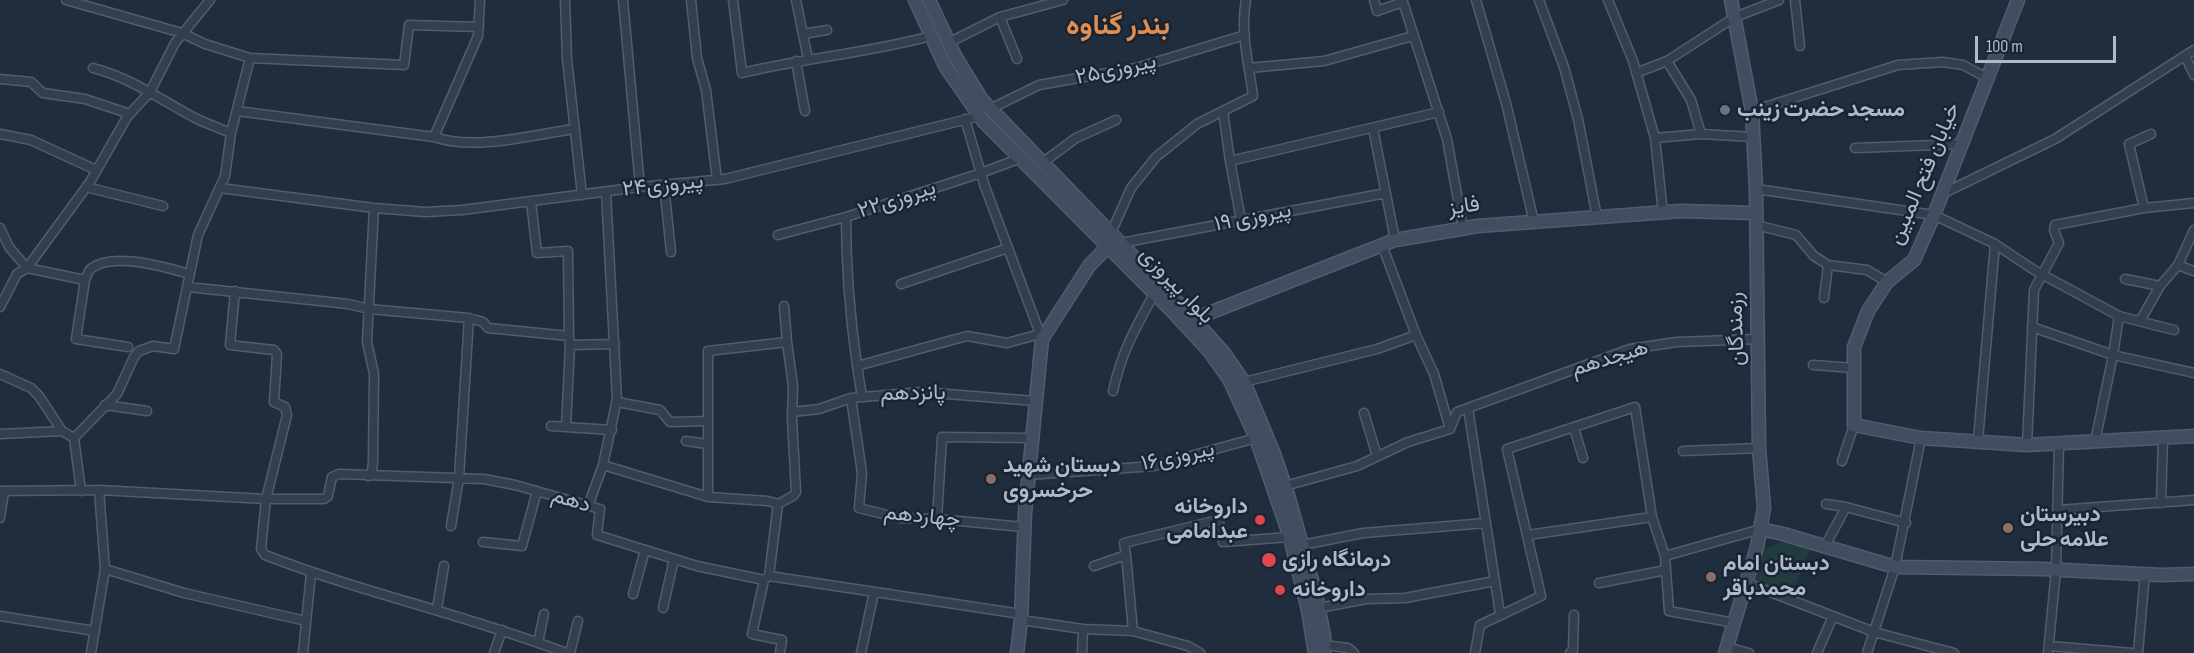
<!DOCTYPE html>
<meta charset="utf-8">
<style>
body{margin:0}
#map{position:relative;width:2194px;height:653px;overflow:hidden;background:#202d3d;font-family:"Sofia Sans Condensed",sans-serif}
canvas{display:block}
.scale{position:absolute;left:1975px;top:36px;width:141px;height:27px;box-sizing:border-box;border:3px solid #afb9c9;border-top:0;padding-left:8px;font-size:18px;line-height:21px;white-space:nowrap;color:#afb9c9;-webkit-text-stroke:4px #192432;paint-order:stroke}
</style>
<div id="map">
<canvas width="2194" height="653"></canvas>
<div class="scale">100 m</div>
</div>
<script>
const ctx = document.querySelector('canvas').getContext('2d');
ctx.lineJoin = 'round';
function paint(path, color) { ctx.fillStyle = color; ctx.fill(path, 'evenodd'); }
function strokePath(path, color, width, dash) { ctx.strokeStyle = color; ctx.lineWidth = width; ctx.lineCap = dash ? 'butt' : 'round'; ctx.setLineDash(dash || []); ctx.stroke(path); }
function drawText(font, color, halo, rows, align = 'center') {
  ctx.font = font + ' "Sofia Sans Condensed",Vazirmatn,sans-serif'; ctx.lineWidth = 5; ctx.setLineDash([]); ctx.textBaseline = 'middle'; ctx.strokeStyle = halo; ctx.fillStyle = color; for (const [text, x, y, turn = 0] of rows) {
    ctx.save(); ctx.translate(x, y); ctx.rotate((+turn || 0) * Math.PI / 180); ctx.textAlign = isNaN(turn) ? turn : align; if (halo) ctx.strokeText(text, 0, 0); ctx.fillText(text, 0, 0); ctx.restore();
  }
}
const green = new Path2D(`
 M1785,540l25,9 -19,47 -35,-16 7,-30z`);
const street = new Path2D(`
 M66,0l116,33 23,11 45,14 154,7 5,-40 70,2
 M565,0l2,59 15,136
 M623,0l17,187
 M691,0l6,58 9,32 11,90
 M733,0l9,73c63,-15 126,-20 189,-37
 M796,0l12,59
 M1374,0l3,11 26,-9 44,137 16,89
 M1476,0l30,103 28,119
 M1539,0l25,67 14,52 19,98
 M1608,0l25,61 22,77 8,75
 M1795,0l5,46
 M1000,17l17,42
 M803,34l24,-4
 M948,43l52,-26 63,-17
 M2185,56l9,19
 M796,61l9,50
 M1667,61l24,39 10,34
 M93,68c38,10 65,30 100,49 12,6 26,11 38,16
 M1249,68l75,-7 89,-25
 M1636,73l31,-12 68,-44 44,-17
 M0,79l31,3 12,11 42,6 45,15
 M990,109l49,-24 97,-17 109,-33
 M237,111l197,26 44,-101 2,-36
 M1223,111l7,50
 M1752,111l146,-46 45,-3 20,3 24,13
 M965,119l19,65 58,155
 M1373,128l22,112
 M0,134l31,6 65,30
 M434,137c41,14 97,-2 140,-8
 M1655,138l46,-4 52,3
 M1855,148l107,-4
 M1042,163l34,-25 40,-18
 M664,185l7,67
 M86,187l77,19
 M220,188l154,20 51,4 37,-2 178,-23 85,-8 255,-63
 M1756,189l178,26 61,29 39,26 85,46 55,14
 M1942,194l113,-55 139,-89
 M531,202l6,51 31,-2 1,85
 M2144,208l-15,-64 22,-10
 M1241,220l-11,-59 209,-49
 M1756,225l40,10 18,21 14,9 39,5 20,12
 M0,228l9,19 18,21 -10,6 -17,33
 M1111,233l20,-45 25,-31 41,-33 56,-28c-4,-31 -13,-65 -7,-96
 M778,235l68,-18
 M1121,243l265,-50
 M1382,245l34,90 18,39 16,55
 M2178,265l16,6
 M2125,279l35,7
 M85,280l-58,-12 63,-86 37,-65 23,-25 25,-49 35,-43
 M901,284l107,-36
 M188,287l160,17 21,5 100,9 14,4 5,6 81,8 1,9 45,-1
 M235,291l-5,54 44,5 3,4 -3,48 11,5 2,8 -21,84 -5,50 4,6c98,38 202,60 301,98
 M1824,298l4,-33
 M784,306l3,36
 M2140,321l20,-35 18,-21 16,-35
 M2032,327l81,28 81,18
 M128,347l-52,-8 9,-59c2,-4 3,-10 7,-12 21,-16 74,-1 97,6
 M1813,365l41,3
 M857,366c-7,-50 -11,-99 -11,-149l135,-44 40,-15
 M0,374l31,14 8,8 23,35
 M1244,382l133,-33 39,-14
 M1113,391c9,-40 22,-62 41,-97
 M862,397l-5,-31 110,-30 40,7 33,-9
 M851,398l11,75 -3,35 40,10 38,1 87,8
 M617,402l43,8 10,12 38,-1
 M105,405l42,6
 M1468,408l32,206
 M792,412l27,-3 32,-11 71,-6 113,9
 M1364,413l13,43
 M551,426l61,4
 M566,427l4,-82
 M1574,428l9,30
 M0,434l62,-3 12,7
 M74,438l43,-44 17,-37 5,-6 14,-5 21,3 24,-114 27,-59 6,-43 19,-75
 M74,438l7,53
 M1978,440l17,-196
 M686,441l21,3
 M2095,442l18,-87 6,-39
 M2027,445l7,-155 25,-47 -5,-13 1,-5 89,-17 50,-5
 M1683,451l76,-3
 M1842,461l12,-36
 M603,465l14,-66 -11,-206
 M1028,475l126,-9 102,-28
 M368,476l4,-5 1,-9 1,-88 -7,-32 7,-134
 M1285,486l72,-20 51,-24 42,-13 7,-17 173,-63 47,-7 81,-3
 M0,491l99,-1 167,9h58l4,-3 4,-19 7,-3 145,5 31,6 85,24 -3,26 100,31 67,14 5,-4 252,38
 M708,497l60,4 10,3
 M2161,503l2,-64
 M1826,504l20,3 60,16
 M588,506l15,-41 105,32v-146l79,-9 6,44 -1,33 4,73 -3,4 -15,8 -9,72
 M2058,510l136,-10
 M0,518l4,-26
 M937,519l5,-82 89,1
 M451,526l8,-48 10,-160
 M1528,535l124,-18
 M483,542l39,4 15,-55
 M1302,545l61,-12 123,-10
 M1825,546l21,-39
 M1126,555l7,76
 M1665,556l96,-27
 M1094,566l32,-11 -2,-12 90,-22 5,1 4,20 67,-5
 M105,569l79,24 122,28
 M1666,570l3,41 66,12
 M764,580l-12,54 30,6 -2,13
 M1747,583l127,49 80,21
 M633,594l12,-44
 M663,608l11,-49
 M1319,608l47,-9 39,-1 90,-17
 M437,609l7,-43
 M0,616l95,15
 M1021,620l62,9 50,2 55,15 12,7
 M538,643l6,-29
 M1324,645l24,3 6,5
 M2049,646l83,7
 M1727,647l22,6
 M91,653l14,-84 -6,-79
 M303,653l8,-80
 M494,653l8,-23
 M570,653l8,-32
 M861,653l13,-61
 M1082,653l1,-24
 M1475,653l5,-28 61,-29 -34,-147 128,-42 17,110 13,39 1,14 -67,13
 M1570,653l3,-3 1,-35
 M1817,653l16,-37
 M1867,653l28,-86 26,-129
 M2048,653l8,-83 3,-126
 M2138,653l7,-80`);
const secondary = new Path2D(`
 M915,0l30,66 38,55 190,191 36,39 20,28 27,59 34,99 18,73 7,43
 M929,0l26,56 27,44 206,213 36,40 20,29 30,72 14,41 28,100 8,41v17
 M2018,0l-84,215 -20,45 -27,22 -19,29 -14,36v78l67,13 106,7 167,-9
 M1194,319l201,-79 83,-14 203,-15 74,2
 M1761,529l22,5 112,33 148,2 118,6 33,-1
 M1017,653l4,-33 4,-107 17,-174 47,-73 18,-19
 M1725,653l32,-106 7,-39 -5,-60 -3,-259 -4,-78 -21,-111`);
const markers = [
 [1725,110,6,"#6b7280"],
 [991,479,6,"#8d6e63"],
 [1260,520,6,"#e0444e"],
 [2008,528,6,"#8d6e63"],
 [1269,560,8,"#e0444e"],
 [1711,577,6,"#8d6e63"],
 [1280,590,6,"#e0444e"]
];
const streetNames = [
 ["پیروزی۲۵",1116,70,-12],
 ["خیابان فتح المبین",1925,174,-67],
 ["پیروزی۲۴",663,186,-6],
 ["پیروزی۲۲",897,200,-18],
 ["فایز",1464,207,-8],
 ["پیروزی ۱۹",1253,218,-11],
 ["بلوار پیروزی",1176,286,46],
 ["رزمندگان",1737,329,-92],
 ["هیجدهم",1610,359,-17],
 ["پانزدهم",913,394,-1],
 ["پیروزی۱۶",1178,457,-12],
 ["دهم",571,501,17],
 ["چهاردهم",922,517,6]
];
const poiNames = [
 ["مسجد حضرت زینب",1737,110],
 ["دبستان شهید",1003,466],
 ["حرخسروی",1003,491],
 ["داروخانه",1248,507,"right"],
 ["عبدامامی",1248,532,"right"],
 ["دبیرستان",2020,515],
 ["علامه حلی",2020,540],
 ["درمانگاه رازی",1282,560],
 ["دبستان امام",1723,564],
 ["محمدباقر",1723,589],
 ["داروخانه",1292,590]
];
const districtNames = [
 ["بندر گناوه",1118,27]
];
paint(green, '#223b3e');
strokePath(street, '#525c6b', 11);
strokePath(secondary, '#525c6b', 15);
strokePath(street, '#343f4d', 8);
strokePath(secondary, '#414e61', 12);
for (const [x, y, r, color] of markers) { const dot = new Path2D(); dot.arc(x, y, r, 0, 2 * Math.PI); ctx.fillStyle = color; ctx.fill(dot); strokePath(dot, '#192432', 2); }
drawText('22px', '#afb9c9', '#192432', streetNames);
drawText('bold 22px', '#afb9c9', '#192432', poiNames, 'left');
drawText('bold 28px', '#df8e54', '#192432', districtNames);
</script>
